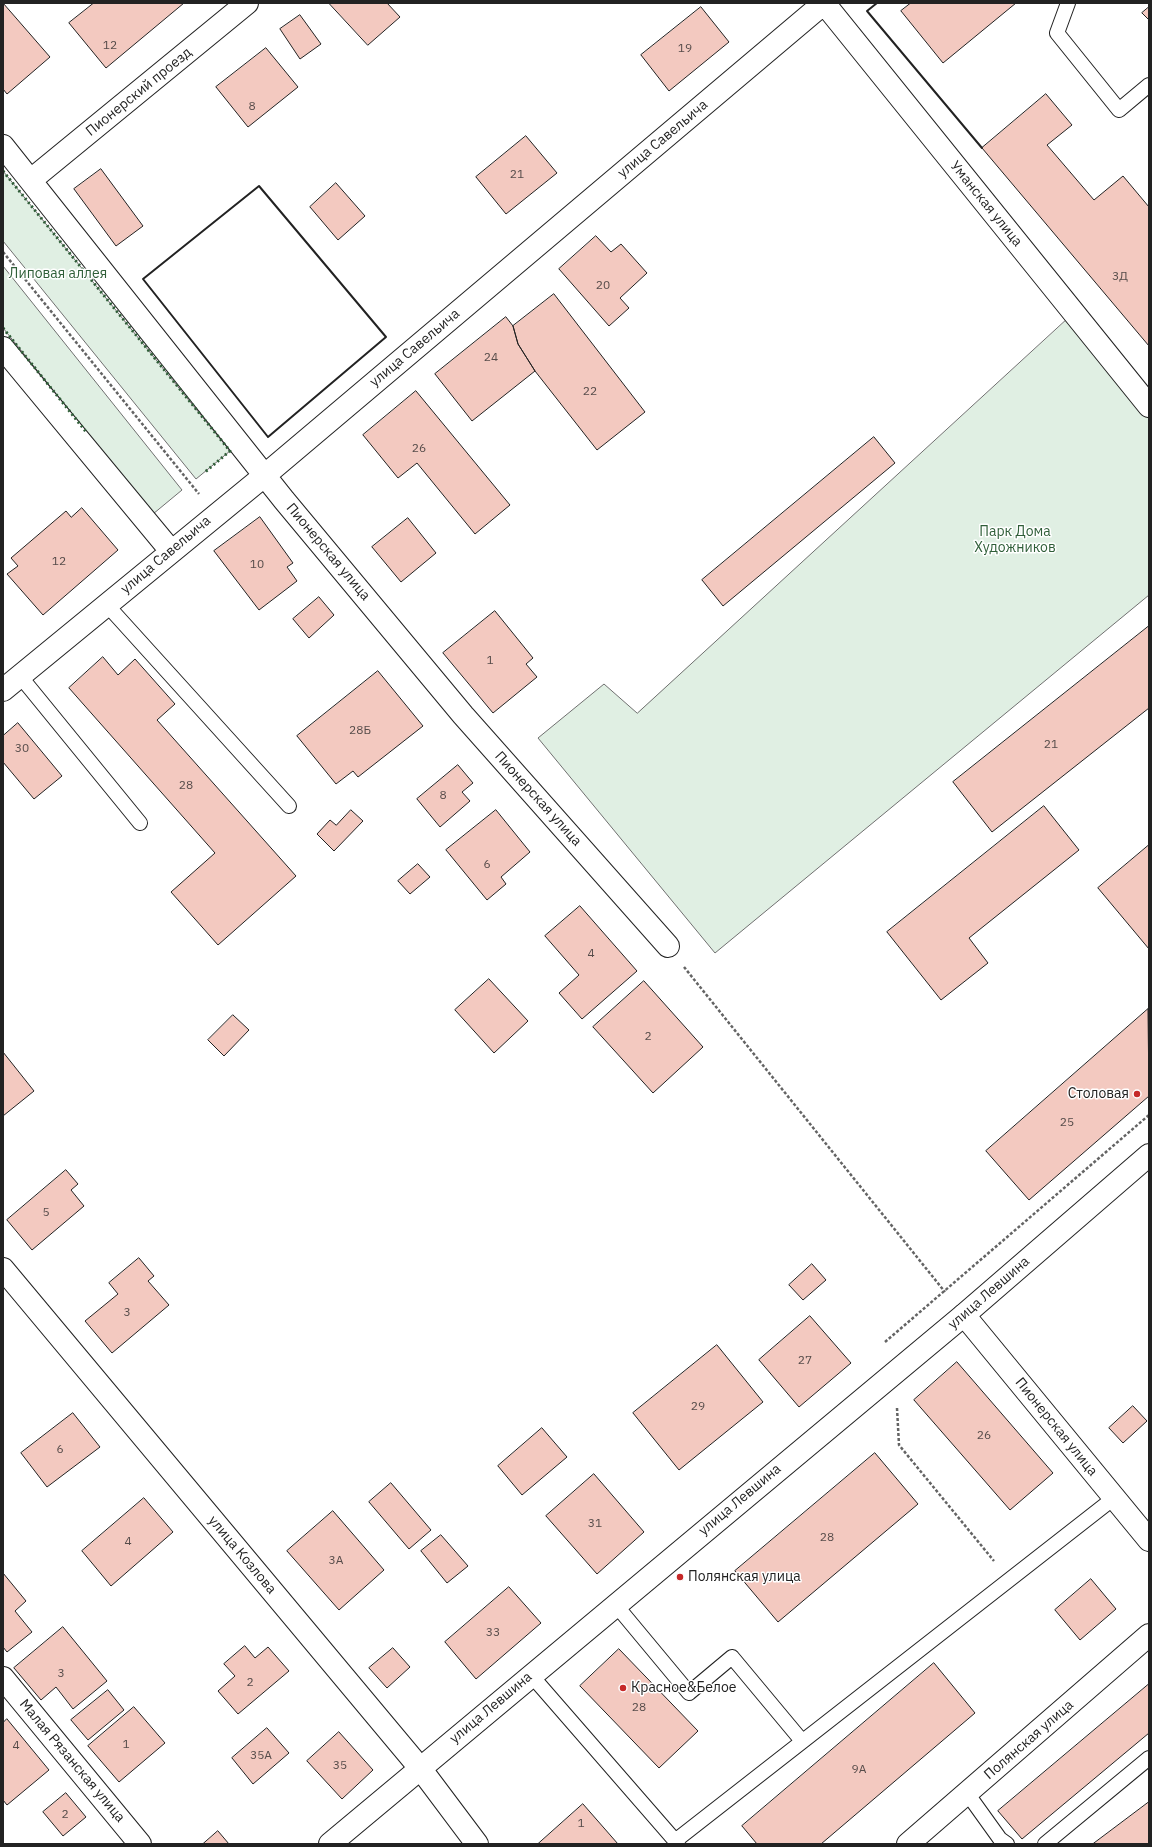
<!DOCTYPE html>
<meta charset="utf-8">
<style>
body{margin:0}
#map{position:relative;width:1152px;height:1847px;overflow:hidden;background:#fff;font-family:"IBM Plex Sans",sans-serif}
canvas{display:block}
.frame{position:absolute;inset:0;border:4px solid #222;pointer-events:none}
</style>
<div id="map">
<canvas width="1152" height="1847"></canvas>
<div class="frame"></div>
</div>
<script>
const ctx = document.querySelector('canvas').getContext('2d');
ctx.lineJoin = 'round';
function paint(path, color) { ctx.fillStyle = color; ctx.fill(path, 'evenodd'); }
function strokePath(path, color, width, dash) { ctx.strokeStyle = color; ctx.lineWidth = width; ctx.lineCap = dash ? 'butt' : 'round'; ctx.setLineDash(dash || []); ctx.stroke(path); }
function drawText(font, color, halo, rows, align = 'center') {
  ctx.font = font + ' "IBM Plex Sans",sans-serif'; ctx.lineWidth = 3; ctx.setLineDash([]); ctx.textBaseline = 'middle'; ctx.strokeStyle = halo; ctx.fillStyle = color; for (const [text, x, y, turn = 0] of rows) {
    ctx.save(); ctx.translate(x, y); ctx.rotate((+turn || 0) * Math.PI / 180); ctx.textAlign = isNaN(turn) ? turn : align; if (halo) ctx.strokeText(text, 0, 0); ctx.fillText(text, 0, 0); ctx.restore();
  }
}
const green = new Path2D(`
 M3,171l227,280 -34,28 -193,-238z
 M3,266l179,224 -29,24 -150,-186z
 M1074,313l75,93v189l-434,358 -177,-215 66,-54 33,29z`);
const building = new Path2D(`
 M3,3l47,54 -43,37 -4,-5z
 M94,3h90l-78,65 -37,-45z
 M329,3h58l13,14 -32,28z
 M911,3h105l-73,60 -42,-52z
 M701,7l28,35 -60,49 -28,-36z
 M1149,7v13l-7,-7z
 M300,15l21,29 -21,15 -20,-30z
 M266,48l32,39 -50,40 -32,-40z
 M1046,94l26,31 -25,20 47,55 29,-24 26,31v139l-167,-198z
 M526,136l31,37 -51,41 -30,-37z
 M101,169l42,57 -27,20 -42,-57z
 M336,183l29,33 -27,24 -28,-33z
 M596,236l15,16 10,-8 26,29 -27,25 9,10 -20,18 -50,-57z
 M554,294l91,118 -48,38 -62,-79 -17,-27 -5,-18z
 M506,317l7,9 5,18 17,27 -63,50 -37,-47z
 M416,391l94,114 -35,29 -58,-71 -19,15 -35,-43z
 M874,437l21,26 -172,143 -21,-26z
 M82,508l36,42 -75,65 -36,-41 11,-8 -7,-8 55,-47 5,6z
 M260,517l33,46 -6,4 10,14 -38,29 -45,-59z
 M408,518l28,35 -35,29 -29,-35z
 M319,597l15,18 -25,23 -16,-19z
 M495,611l38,47 -7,6 11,13 -44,36 -50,-60z
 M1149,626v82l-157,124 -39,-50z
 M103,657l15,18 17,-16 40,45 -18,16 139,156 -78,69 -47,-53 44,-39 -146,-165z
 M378,671l45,55 -65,51 -5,-6 -17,13 -39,-48z
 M18,723l44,53 -28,23 -31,-37v-26z
 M458,765l15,18 -11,9 8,9 -30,26 -23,-28z
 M1044,806l35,44 -110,88 19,25 -47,37 -54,-68z
 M351,810l12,11 -29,30 -17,-17 13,-14 6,5z
 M496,810l34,42 -29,25 5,7 -19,16 -41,-50z
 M1149,845v104l-51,-61z
 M418,864l12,13 -20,17 -12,-13z
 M580,906l57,65 -55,48 -23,-26 20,-18 -34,-39z
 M489,979l39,42 -34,32 -39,-43z
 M644,981l59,66 -50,46 -60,-66z
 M1148,1009l1,87 -120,104 -43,-49z
 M233,1015l16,15 -25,26 -16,-16z
 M3,1052l31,39 -31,25z
 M66,1170l12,14 -7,6 13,16 -52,44 -25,-30z
 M139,1258l15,18 -6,5 21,24 -57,48 -27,-32 33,-27 -9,-11z
 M812,1264l14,16 -23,20 -14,-15z
 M810,1316l41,47 -52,44 -40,-47z
 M717,1345l46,57 -84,68 -46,-57z
 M957,1362l96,111 -43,37 -96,-110z
 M1133,1406l14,15 -24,22 -14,-15z
 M73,1413l27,34 -53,40 -26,-34z
 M542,1428l25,29 -45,38 -24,-29z
 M875,1453l43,51 -140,118 -43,-51z
 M594,1474l50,58 -47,42 -51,-58z
 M391,1483l40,47 -22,19 -40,-47z
 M144,1498l29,34 -62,54 -29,-35z
 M333,1511l51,59 -45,40 -52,-59z
 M441,1535l27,31 -21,17 -26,-32z
 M3,1573l23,28 -11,10 17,21 -25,20 -4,-5z
 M1091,1579l25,30 -36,31 -25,-30z
 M509,1587l32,36 -65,56 -31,-37z
 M63,1627l44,54 -34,28 -17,-22 -15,13 -27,-32z
 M245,1646l10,12 13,-11 21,24 -51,43 -20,-23 17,-15 -11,-12z
 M393,1648l17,19 -23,21 -18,-20z
 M619,1649l79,82 -39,37 -79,-82z
 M934,1663l41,50 -154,131h-64l-15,-18z
 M1149,1684v49l-127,106 -24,-28z
 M108,1690l16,20 -36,30 -17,-20z
 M134,1707l31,36 -46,39 -31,-36z
 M7,1719l42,51 -42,35 -4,-5v-77z
 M267,1728l22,25 -36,31 -21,-26z
 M339,1732l34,38 -31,29 -35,-38z
 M66,1793l20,24 -23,19 -20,-24z
 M1149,1802v42h-56z
 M583,1804l35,40h-80z
 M218,1831l11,13h-26z`);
const path = new Path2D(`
 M3,252l196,242
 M684,967l261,325
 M885,1342l264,-227
 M897,1408l2,37 95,116`);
const service = new Path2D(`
 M1068,3l-11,30 62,77 30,-25
 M107,605l182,201
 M20,676l120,147
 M615,1604l74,89 43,-36 70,84
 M531,1675l147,169
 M967,1793l33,46 7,5
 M675,1841l439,-343
 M1045,1844l104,-86`);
const minor = new Path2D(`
 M824,3l325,403
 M3,146l281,354 179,215 205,231
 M31,180l216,-177
 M3,348l168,203
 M3,690l261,-214 560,-473
 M3,1269l417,499 57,76
 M964,1315l185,225
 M3,1678l137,166
 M908,1844l241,-209`);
const tertiary = new Path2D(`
 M330,1844l634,-529 185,-160`);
const hedge = new Path2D(`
 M3,171l227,280 -25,21
 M3,328l84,105`);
const wall = new Path2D(`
 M877,3l-10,8 115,137
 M259,186l127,151 -118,100 -125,-158z`);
const markers = [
 [1137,1094,4,"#c62828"],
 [680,1577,4,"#c62828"],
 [623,1688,4,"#c62828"]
];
const numberNames = [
 ["12",110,46],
 ["19",685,49],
 ["8",252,107],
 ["21",517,175],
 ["3Д",1120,277],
 ["20",603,286],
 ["24",491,358],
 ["22",590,392],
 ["26",419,449],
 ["12",59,562],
 ["10",257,565],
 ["1",490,661],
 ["28Б",360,731],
 ["21",1051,745],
 ["30",22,749],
 ["28",186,786],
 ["8",443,796],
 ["6",487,865],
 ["4",591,954],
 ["2",648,1037],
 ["25",1067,1123],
 ["5",46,1213],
 ["3",127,1313],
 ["27",805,1361],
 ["29",698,1407],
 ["26",984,1436],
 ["6",60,1450],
 ["31",595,1524],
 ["28",827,1538],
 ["4",128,1542],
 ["3А",336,1561],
 ["33",493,1633],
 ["3",61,1674],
 ["2",250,1683],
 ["28",639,1708],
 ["1",126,1745],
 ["4",16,1746],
 ["35А",261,1756],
 ["35",340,1766],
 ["9А",859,1770],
 ["2",65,1815],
 ["1",581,1824]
];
const streetNames = [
 ["Пионерский проезд",139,92,-39],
 ["улица Савельича",663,139,-40],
 ["Уманская улица",986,204,51],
 ["улица Савельича",415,348,-40],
 ["Пионерская улица",328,552,50],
 ["улица Савельича",166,555,-40],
 ["Пионерская улица",538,799,48],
 ["улица Левшина",989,1293,-41],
 ["Пионерская улица",1056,1427,51],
 ["улица Левшина",740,1500,-40],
 ["улица Козлова",242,1555,50],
 ["улица Левшина",491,1708,-40],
 ["Полянская улица",1029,1740,-41],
 ["Малая Рязанская улица",72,1761,50]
];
const parkNames = [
 ["Липовая аллея",58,274],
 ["Парк Дома",1015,532],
 ["Художников",1015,548]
];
const poiNames = [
 ["Столовая",1129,1094,"right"],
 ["Полянская улица",688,1577],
 ["Красное&Белое",631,1688]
];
paint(green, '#e0efe3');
strokePath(green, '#6f6f6f', 1);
paint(building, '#f3c9c0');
strokePath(building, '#222', 1);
strokePath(service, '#222', 16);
strokePath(minor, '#222', 24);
strokePath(tertiary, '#222', 24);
strokePath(path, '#646464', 2.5, [3, 2]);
strokePath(service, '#fff', 14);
strokePath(minor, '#fff', 22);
strokePath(tertiary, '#fff', 22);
strokePath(hedge, '#2f5e38', 3, [2, 3]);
strokePath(wall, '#222', 2);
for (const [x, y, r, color] of markers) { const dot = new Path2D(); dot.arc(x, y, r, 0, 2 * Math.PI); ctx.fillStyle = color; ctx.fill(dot); strokePath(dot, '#fff', 1.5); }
drawText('12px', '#564c4a', null, numberNames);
drawText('14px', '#222', '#fff', streetNames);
drawText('14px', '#2f5e38', '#fff', parkNames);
drawText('14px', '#222', '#fff', poiNames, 'left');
</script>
